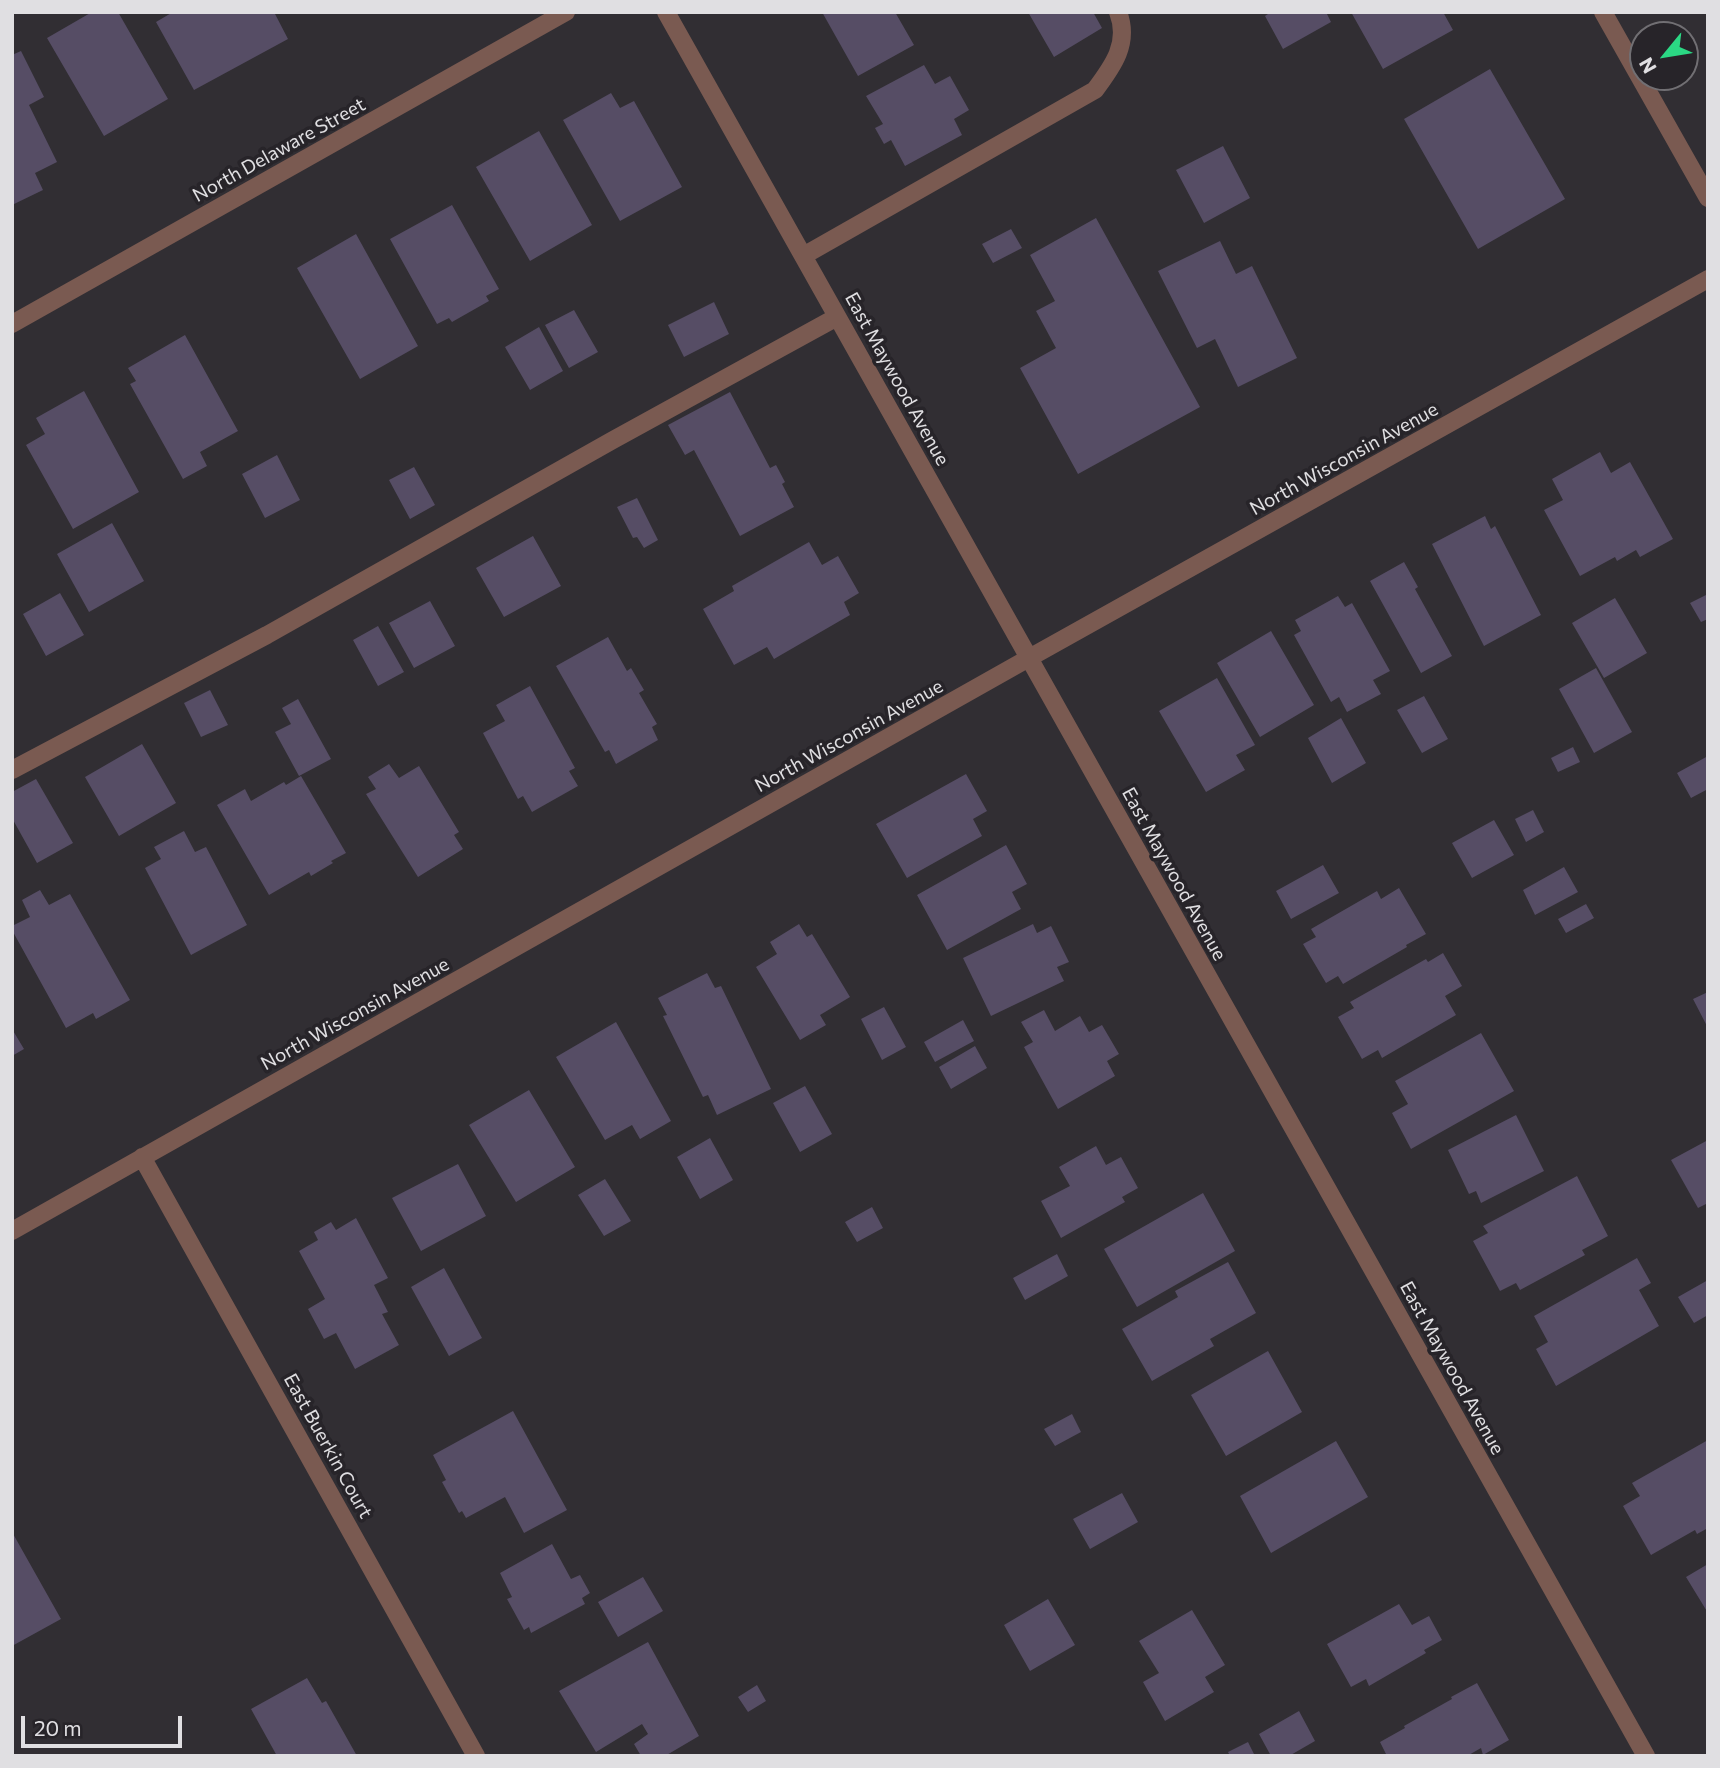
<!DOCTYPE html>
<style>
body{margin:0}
#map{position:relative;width:1720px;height:1768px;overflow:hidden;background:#312e33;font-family:Commissioner,sans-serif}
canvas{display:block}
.frame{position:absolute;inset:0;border:14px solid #e0dfe2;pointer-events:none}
.north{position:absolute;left:1629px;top:21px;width:70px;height:70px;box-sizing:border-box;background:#272429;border:2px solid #716f73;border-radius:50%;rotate:240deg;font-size:19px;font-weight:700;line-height:28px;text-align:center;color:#e0dfe2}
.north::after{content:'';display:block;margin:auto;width:24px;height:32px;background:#2bd884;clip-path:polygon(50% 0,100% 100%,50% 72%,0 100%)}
.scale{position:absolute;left:21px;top:1716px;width:161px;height:32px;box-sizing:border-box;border:4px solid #e0dfe2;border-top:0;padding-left:9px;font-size:21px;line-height:24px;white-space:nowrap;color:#e0dfe2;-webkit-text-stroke:5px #272429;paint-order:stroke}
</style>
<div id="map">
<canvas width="1720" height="1768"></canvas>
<div class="frame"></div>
<div class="north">N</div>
<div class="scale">20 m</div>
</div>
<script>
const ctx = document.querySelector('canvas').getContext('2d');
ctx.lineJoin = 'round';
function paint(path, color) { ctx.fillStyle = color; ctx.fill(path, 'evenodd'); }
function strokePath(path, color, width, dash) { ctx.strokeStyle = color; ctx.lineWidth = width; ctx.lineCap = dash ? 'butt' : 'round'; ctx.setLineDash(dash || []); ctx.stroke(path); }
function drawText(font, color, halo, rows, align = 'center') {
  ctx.font = font + ' Commissioner,sans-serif'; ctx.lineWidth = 7; ctx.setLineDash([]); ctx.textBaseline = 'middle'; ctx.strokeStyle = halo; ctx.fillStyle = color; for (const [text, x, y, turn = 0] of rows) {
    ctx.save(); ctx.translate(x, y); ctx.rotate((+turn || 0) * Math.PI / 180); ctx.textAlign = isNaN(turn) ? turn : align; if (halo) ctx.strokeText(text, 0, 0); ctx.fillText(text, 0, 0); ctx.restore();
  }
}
const building = new Path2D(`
 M92,12h26l50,87 -64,37 -57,-98z
 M173,12h101l14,27 -94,51 -38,-68z
 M822,12h73l19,33 -56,31z
 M1028,12h65l9,16 -48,29z
 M1271,12h55l5,10 -48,27 -18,-33z
 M1351,12h92l10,18 -70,39z
 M21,51l23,46 -15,8 28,57 -22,11 8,17 -31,15v-150z
 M924,65l11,19 15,-8 19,34 -15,9 8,16 -57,31 -14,-26 -7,4 -9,-16 8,-4 -17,-28z
 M1490,69l75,130 -87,50 -74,-130z
 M611,93l9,15 14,-7 48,86 -62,34 -57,-101z
 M539,131l53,94 -62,36 -54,-94z
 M1223,146l27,52 -46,25 -28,-53z
 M452,205l47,84 -13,7 3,5 -37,21 -3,-4 -12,6 -47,-85z
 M1096,218l104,189 -122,67 -58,-106 36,-20 -20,-37 19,-10 -25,-46z
 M1011,229l11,19 -29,15 -11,-19z
 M356,234l62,112 -58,33 -63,-111z
 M1220,241l16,33 16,-8 45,92 -59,29 -23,-48 -18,9 -39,-77z
 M714,302l15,32 -45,23 -16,-32z
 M574,310l24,42 -29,16 -24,-43z
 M539,327l24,44 -33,19 -25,-43z
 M185,335l53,96 -38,21 7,14 -24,13 -53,-95 6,-3 -8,-13z
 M84,391l55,101 -66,37 -47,-84 19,-11 -9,-16z
 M730,392l40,76 6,-3 9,17 -3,2 12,23 -54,29 -46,-86 -9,5 -17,-30z
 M1600,452l11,21 19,-11 43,77 -33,18 -4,-7 -19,11 -2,-4 -35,19 -36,-66 19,-10 -11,-21z
 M277,455l23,45 -35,18 -23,-44z
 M414,467l21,38 -25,14 -21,-39z
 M637,498l21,42 -14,8 -7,-11 -4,1 -16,-31z
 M1485,516l6,13 4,-3 46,89 -57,31 -52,-102z
 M112,523l32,58 -55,31 -32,-58z
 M533,536l28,50 -57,31 -28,-49z
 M809,542l13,23 16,-9 21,37 -15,9 6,13 -76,44 -7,-12 -33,18 -31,-56 31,-18 -2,-5z
 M1404,562l14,25 -3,2 37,67 -31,17 -51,-92z
 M60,593l24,42 -38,21 -23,-42z
 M1708,594v25l-7,3 -11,-19z
 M1338,596l7,11 7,-4 38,68 -17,9 8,14 -34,18 -8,-15 -8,5 -37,-67 7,-4 -6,-11z
 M1615,598l32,55 -43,25 -32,-55z
 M430,601l25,45 -41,22 -25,-45z
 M378,626l26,46 -26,14 -25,-46z
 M1271,631l43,74 -54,32 -43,-74z
 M608,637l19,34 4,-3 13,22 -5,3 18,31 -5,3 6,13 -42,24 -7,-14 -4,2 -49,-86z
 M1596,668l36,64 -38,21 -35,-64z
 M1217,678l38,67 -19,10 9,15 -39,22 -47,-81z
 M530,686l45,82 -6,3 9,15 -46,26 -9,-16 -5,3 -35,-66 22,-12 -9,-16z
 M210,690l18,35 -27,12 -17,-34z
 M1424,696l24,43 -26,14 -25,-43z
 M298,699l33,60 -32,17 -24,-44 16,-8 -9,-16z
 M1341,718l25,45 -34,20 -24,-45z
 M142,744l34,59 -57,33 -34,-59z
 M1573,747l7,15 -22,10 -7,-14z
 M1708,756v33l-17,9 -14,-25z
 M389,764l10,14 20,-12 40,66 -5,3 9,14 -45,28 -52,-83 10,-5 -8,-12z
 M966,774l21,37 -14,8 9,17 -75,42 -31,-54z
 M301,776l45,77 -15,8 2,2 -22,13 -2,-4 -40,23 -52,-90 28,-16 6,12 33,-19 2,3z
 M36,779l37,64 -36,20 -25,-45v-26z
 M1533,810l11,22 -18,10 -11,-23z
 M1494,820l20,35 -42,23 -20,-35z
 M184,831l11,21 11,-5 41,78 -56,30 -46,-87 16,-9 -7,-12z
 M1006,845l21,39 -15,8 9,17 -74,41 -30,-55z
 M1323,865l16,28 -48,26 -15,-28z
 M1564,867l14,25 -43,23 -12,-25z
 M1399,888l27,46 -20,11 1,2 -64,37 -5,-8 -12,7 -23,-39 13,-7 -5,-8 66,-38 4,8z
 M40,890l9,15 21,-11 60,106 -34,19 -3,-6 -27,15 -54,-98v-4l18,-9 -8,-17z
 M1586,904l8,14 -28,15 -8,-14z
 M799,924l8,13 5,-3 38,63 -30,18 6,10 -26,15 -44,-73 21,-13 -7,-12z
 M1033,924l4,9 14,-7 18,36 -12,5 7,14 -73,35 -28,-58z
 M1443,953l19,33 -17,10 11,19 -74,43 -4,-8 -16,9 -24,-42 16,-9 -4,-6 76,-43 2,3z
 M707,973l8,15 6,-2 50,103 -54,26 -9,-20 -5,2 -40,-81 4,-1 -9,-17z
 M1708,992v36l-15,-29z
 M884,1007l22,40 -24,13 -21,-41z
 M1044,1010l11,21 25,-15 9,16 13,-7 17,29 -12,7 8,15 -57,33 -34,-62 9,-5 -12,-20z
 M963,1020l11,21 -39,21 -11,-20z
 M616,1022l55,99 -31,18 -8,-14 -27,15 -49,-83z
 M12,1029l12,20 -12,7z
 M1481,1033l33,58 -103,58 -19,-36 16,-9 -13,-23z
 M975,1046l12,22 -36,21 -12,-22z
 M805,1086l27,48 -32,18 -27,-49z
 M529,1090l46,77 -59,35 -47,-77z
 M1516,1115l28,56 -63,32 -5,-12 -7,3 -21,-44z
 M710,1138l23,42 -33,19 -23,-42z
 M1708,1140v63l-10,5 -27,-48z
 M1096,1146l10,19 15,-8 17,31 -16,9 3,5 -64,36 -20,-37 29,-15 -11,-19z
 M458,1164l28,52 -65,35 -29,-53z
 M1577,1176l31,60 -26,14 3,5 -65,35 -4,-7 -16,8 -27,-50 15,-8 -5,-7z
 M605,1179l26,42 -27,15 -26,-41z
 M1203,1193l32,58 -98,56 -33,-58z
 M872,1207l11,21 -26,14 -12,-20z
 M356,1218l32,60 -14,7 14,27 -6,2 17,31 -44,24 -19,-36 -12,6 -16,-30 17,-10 -26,-48 19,-11 -4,-8 17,-10 5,8z
 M1057,1254l11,22 -43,24 -12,-22z
 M1637,1258l14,25 -12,7 20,36 -103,60 -20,-37 12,-7 -14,-26z
 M1228,1262l28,51 -46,26 4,7 -62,35 -30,-52 56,-32 -3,-6z
 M444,1268l38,70 -33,18 -38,-69z
 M1708,1280v35l-14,8 -16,-26z
 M1268,1351l34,61 -76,44 -35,-61z
 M513,1411l54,99 -43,23 -19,-36 -39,21 -4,-7 -3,2 -17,-31 4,-2 -13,-25z
 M1072,1414l9,18 -26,14 -11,-17z
 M1708,1440v88l-11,6 -2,-4 -44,25 -28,-49 17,-10 -8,-13z
 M1336,1441l32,56 -97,56 -31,-57z
 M1122,1493l16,29 -48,27 -17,-30z
 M12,1532l49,87 -49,27z
 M552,1544l19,35 9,-4 10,18 -8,5 3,6 -54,29 -2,-6 -5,3 -17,-31 5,-2 -12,-24z
 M1708,1564v49l-22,-36z
 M643,1577l20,34 -45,26 -20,-35z
 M1048,1599l27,46 -45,26 -26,-46z
 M1399,1604l13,21 17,-9 13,24 -18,10 2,3 -57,33 -3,-7 -15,8 -24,-43z
 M1192,1610l33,55 -20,12 9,15 -49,29 -22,-39 16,-9 -20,-32z
 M648,1642l51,94 -34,20h-24l-7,-12 14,-10 -6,-10 -46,28 -37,-61z
 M307,1678l15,25 4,-2 31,55h-80l-26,-47z
 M1477,1683l32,57 -26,15 -2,-7 -14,8h-80l-7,-14 25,-14 -1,-2 48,-27 -1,-2z
 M757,1685l9,16 -18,11 -10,-15z
 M1299,1711l16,30 -26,15h-18l-12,-22z
 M1248,1742l7,14h-25l-2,-4z`);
const minor = new Path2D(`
 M666,12l980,1744
 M1603,12l105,186
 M803,256l292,-166c18,-24 35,-47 23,-78
 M12,324l554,-312
 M12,770l255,-135 346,-195 224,-123
 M142,1157l334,599
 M12,1231l1017,-573 679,-379`);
const streetNames = [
 ["North Delaware Street",279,150,-29],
 ["East Maywood Avenue",897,379,61],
 ["North Wisconsin Avenue",1344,459,-29],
 ["North Wisconsin Avenue",849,736,-29],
 ["East Maywood Avenue",1174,874,61],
 ["North Wisconsin Avenue",355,1014,-29],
 ["East Maywood Avenue",1452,1368,61],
 ["East Buerkin Court",328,1446,61]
];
paint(building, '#564d65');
strokePath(minor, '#7a5a51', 18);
drawText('19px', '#e0dfe2', '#272429', streetNames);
</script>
